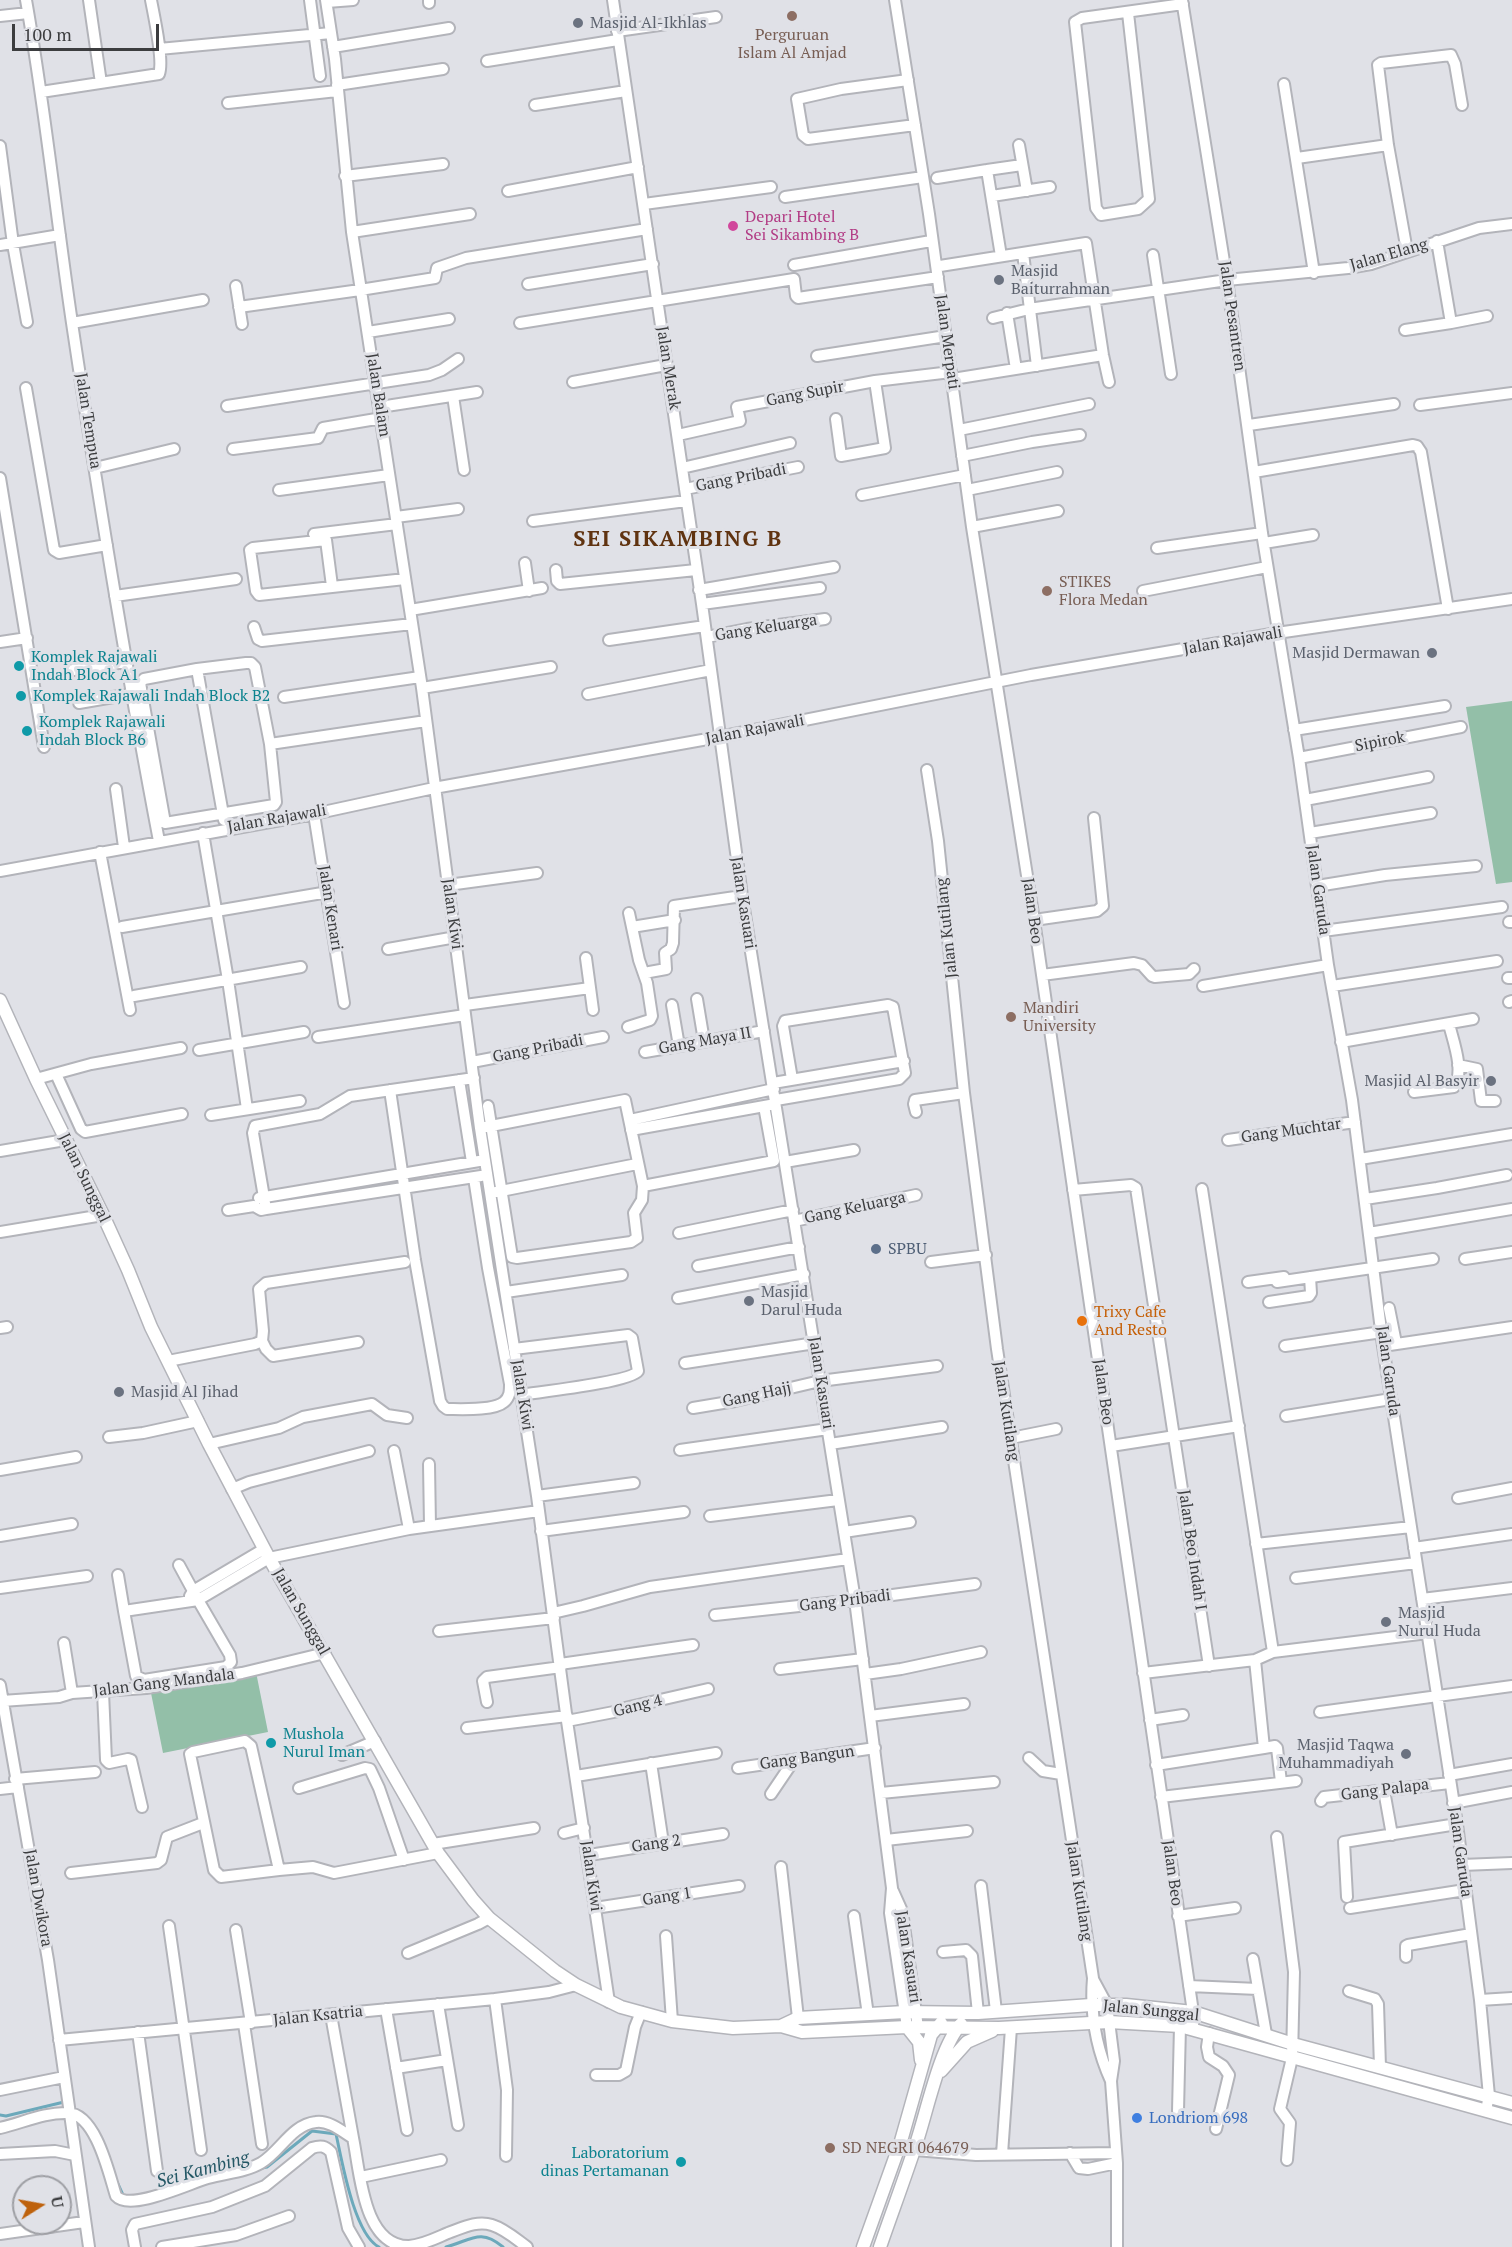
<!DOCTYPE html>
<style>
body{margin:0}
#map{position:relative;width:1512px;height:2247px;overflow:hidden;background:#e0e1e7;font-family:"PT Serif",serif}
canvas{display:block}
.north{position:absolute;left:12px;top:2175px;width:60px;height:60px;box-sizing:border-box;background:#e0e1e7;border:2px solid #9e9fa4;border-radius:50%;rotate:79deg;font-size:16px;font-weight:700;line-height:24px;text-align:center;color:#3c3d3f}
.north::after{content:'';display:block;margin:auto;width:21px;height:27px;background:#be620d;clip-path:polygon(50% 0,100% 100%,50% 72%,0 100%)}
.scale{position:absolute;left:12px;top:24px;width:147px;height:27px;box-sizing:border-box;border:3px solid #3c3d3f;border-top:0;padding-left:8px;font-size:18px;line-height:21px;white-space:nowrap;color:#3c3d3f;-webkit-text-stroke:4px #e0e1e7;paint-order:stroke}
</style>
<div id="map">
<canvas width="1512" height="2247"></canvas>
<div class="north">U</div>
<div class="scale">100 m</div>
</div>
<script>
const ctx = document.querySelector('canvas').getContext('2d');
ctx.lineJoin = 'round';
function paint(path, color) { ctx.fillStyle = color; ctx.fill(path, 'evenodd'); }
function strokePath(path, color, width, dash) { ctx.strokeStyle = color; ctx.lineWidth = width; ctx.lineCap = dash ? 'butt' : 'round'; ctx.setLineDash(dash || []); ctx.stroke(path); }
function drawText(font, color, halo, rows, align = 'center') {
  ctx.font = font + ' "PT Serif",serif'; ctx.lineWidth = 6; ctx.setLineDash([]); ctx.textBaseline = 'middle'; ctx.strokeStyle = halo; ctx.fillStyle = color; for (const [text, x, y, turn = 0] of rows) {
    ctx.save(); ctx.translate(x, y); ctx.rotate((+turn || 0) * Math.PI / 180); ctx.textAlign = isNaN(turn) ? turn : align; if (halo) ctx.strokeText(text, 0, 0); ctx.fillText(text, 0, 0); ctx.restore();
  }
}
const green = new Path2D(`
 M1512,701v181l-16,2 -30,-177z
 M255,1667l13,65 -105,21 -13,-65z`);
const stream = new Path2D(`
 M0,2115l6,1 58,-14 1,2
 M262,2168l5,-1 45,-36 24,3c6,27 18,100 43,113
 M117,2182l6,13
 M446,2247c24,-6 34,-20 57,0`);
const minor = new Path2D(`
 M26,0c19,107 30,215 46,323 26,173 54,346 87,518
 M89,0l12,83
 M310,0l10,76
 M326,0l9,59 17,173 70,456 58,440 57,368 30,225 42,281
 M429,0v3
 M613,0l89,604 40,292 113,704 37,288 -2,25 17,114
 M895,0l34,214 43,313 62,393 159,1092v17
 M1182,0l45,280 35,253 37,225 29,207 24,135 31,246 74,478 23,176 9,96 -3,14
 M327,2l26,-2
 M1128,13l21,186 -11,10 -37,6 -5,-7 -21,-186 7,-4 101,-14
 M0,16l28,-3
 M617,31l99,-14
 M333,47l116,-19
 M159,49l172,-16
 M487,61l131,-21
 M908,80l-67,9 -44,10 6,36 5,4 107,-14
 M1284,84l30,189
 M337,85l106,-16
 M41,92l118,-18c5,-13 -5,-58 -8,-74
 M228,103l109,-12
 M535,105l91,-14
 M1019,145l8,46
 M0,146l13,98 14,78
 M1297,158l91,-13
 M345,176l98,-12
 M937,178l50,-8
 M508,191l130,-24
 M992,196l58,-9
 M785,197l138,-20
 M644,204l127,-17
 M352,232l118,-18
 M1437,241l14,82 36,-7
 M0,245l60,-10
 M1407,251l-19,-106 -10,-80 3,-2 70,-8 4,9 7,41
 M1023,253l14,113
 M1153,255l18,119
 M1001,256l-14,-86 35,-5
 M794,265l137,-24
 M940,266l146,-23 17,112 6,27
 M528,284l125,-20
 M236,286l6,38
 M239,307l121,-17 75,-12 2,-10 29,-10 181,-29
 M1007,313l9,56
 M993,318l36,-9 198,-29 121,-12 23,-4 108,-36 33,-4
 M72,323l131,-23
 M520,323l274,-44 2,17 2,2 140,-21
 M1405,330l46,-7
 M368,332l81,-13
 M817,356l129,-20
 M959,378l144,-23
 M573,382l93,-17
 M26,388l28,162 5,3 48,-8
 M453,396l11,74
 M1420,405l92,-12
 M227,406l202,-31 13,-5 16,-11
 M380,407l97,-15
 M836,419l5,37 44,-8 -10,-67
 M1249,425l145,-21
 M959,430l130,-26
 M678,435l62,-14 -3,-14 138,-26 76,-9
 M233,449l85,-11 5,-10 59,-10
 M962,456l70,-14 48,-7
 M95,468l79,-19
 M682,468l108,-25
 M1254,472l159,-27 4,1 4,6 27,157
 M0,478l44,269
 M685,489l113,-22
 M279,490l110,-15
 M967,490l90,-18
 M862,495l103,-20
 M396,517l62,-8
 M533,521l153,-20
 M972,527l86,-16
 M314,534l83,-10
 M1264,543l49,-8
 M1157,548l105,-15
 M525,563l4,28
 M556,570l1,11 3,3 136,-14
 M332,586l-6,-46 -73,8 -3,2 6,41 3,4 146,-16
 M699,590l135,-23
 M1143,591l124,-24
 M115,596l121,-17
 M702,604l118,-16
 M410,610l132,-22
 M254,627l4,12 4,2 150,-17
 M707,637l40,-8 78,-10
 M609,640l96,-14
 M0,642l27,-4
 M246,663h5l4,4 15,77 6,58 -2,3 -109,18 -25,-140 4,-4 53,-10z
 M197,669l27,151
 M67,671l58,-9
 M422,688l129,-21
 M588,694l123,-24
 M284,697l136,-20
 M79,703l52,-9
 M1294,730l151,-24
 M270,744l156,-23
 M1299,758l162,-31
 M927,770l11,71 26,252 33,256 96,629c-3,36 3,70 18,103
 M116,789l8,58
 M1305,800l123,-23
 M314,814l30,189
 M203,833l25,147 19,129
 M1310,833l121,-20
 M100,852l30,158
 M0,871l314,-57 120,-26 285,-51 312,-62 246,-42 235,-34
 M448,885l89,-12
 M1317,886l68,-11 91,-9
 M1034,920l63,-9 6,-5 -9,-88
 M1509,922h3
 M122,927l206,-35
 M632,927l43,-7
 M1323,931l179,-24
 M388,949l68,-12
 M586,958l7,52
 M644,973l22,-4 -1,-16 6,-4 2,-6 1,-37 68,-10
 M1042,975l92,-12 8,2 10,11 3,1 34,-3 5,-5
 M1508,978h4
 M1203,986l125,-21
 M1332,986l165,-25
 M134,996l167,-29
 M697,999l7,42
 M1509,1002l3,-1
 M465,1005l125,-17
 M672,1005l7,41
 M628,1027l22,-7 2,-4 -5,-33 -8,-23 -10,-47
 M318,1037l147,-22
 M1341,1042l132,-23
 M199,1050l105,-18
 M645,1052l119,-21
 M472,1062l131,-25
 M1458,1065l19,4 4,32h14
 M56,1074l25,55 4,3 97,-18
 M36,1079l55,-15 90,-16
 M459,1080l13,82
 M773,1083l131,-22
 M390,1090l25,170 25,141 3,5 4,3c13,0 47,2 57,-7 6,-5 6,-11 6,-18l-22,-116 -14,-90
 M1414,1092l40,-5c11,-16 -1,-46 -5,-63
 M776,1100l123,-21 6,-6 -12,-66 -5,-2 -103,16 -2,5 9,53
 M916,1112l-2,-8 1,-4 49,-7
 M211,1115l89,-14
 M630,1120l144,-31
 M480,1128l11,-2 134,-26 18,86 -1,14 -8,13 3,25 -6,4 -114,16 -5,-1 -24,-151
 M631,1130l139,-25
 M1228,1140l127,-18
 M0,1151l65,-11
 M1360,1159l152,-25
 M785,1162l69,-12
 M643,1186l131,-25 -10,-55
 M1202,1189l71,463
 M1073,1190l58,-5 5,3 73,478
 M496,1192l141,-28
 M259,1198l226,-38
 M1365,1199l72,-11 70,-13
 M266,1209l-13,-76 2,-7 65,-12 30,-18 124,-18
 M228,1210l26,-4 7,4 5,-1 215,-33
 M794,1221l122,-26
 M0,1232l103,-17
 M679,1233l114,-23
 M1369,1233l143,-24
 M1465,1259l47,-7
 M931,1262l55,-7
 M698,1266l101,-19
 M1248,1282l36,-5
 M1277,1282l156,-23
 M506,1292l116,-17
 M678,1298l126,-24
 M1269,1302l40,-6 2,-3 -1,-16
 M1389,1308l7,35
 M0,1328l7,-1
 M262,1341l4,8 7,7 85,-14
 M1285,1346l97,-14
 M1383,1346l129,-19
 M514,1349l114,-14 4,3 6,33c-7,11 -99,21 -117,24
 M168,1361l87,-17 7,-3 1,-10 -4,-42 7,-6 139,-21
 M685,1363l130,-20
 M693,1408l42,-7 85,-20 117,-15
 M1286,1416l105,-17
 M109,1437l34,-4 55,-12
 M1011,1438l45,-9
 M209,1444l70,-16 24,-11 69,-13 15,11 20,3
 M830,1444l112,-17
 M1111,1446l128,-20
 M680,1450l148,-21
 M394,1451l15,78
 M429,1464l1,62
 M0,1470l76,-13
 M232,1489l17,-7 120,-31
 M537,1496l97,-13
 M1458,1498l54,-10
 M710,1516l128,-16
 M541,1531l143,-19
 M844,1532l66,-10
 M0,1536l72,-12
 M1256,1544l155,-17
 M1414,1548l98,-14
 M179,1565l19,35 32,55 1,7 -5,5 -82,13 -8,-4 -12,-65 74,-11 71,-42 140,-29 130,-18
 M118,1575l6,36
 M1296,1578l120,-15
 M0,1588l87,-12
 M190,1596l3,-5 71,-42
 M1422,1599l90,-11
 M553,1613l30,-7 67,-19 198,-28
 M715,1615l140,-15 120,-16
 M439,1631l115,-13
 M64,1643l8,50
 M1255,1660l9,88 11,-2 2,2 4,34
 M560,1664l133,-19
 M780,1669l83,-10
 M1143,1673l112,-13 18,-8 155,-19
 M865,1674l36,-5 80,-17
 M0,1685l48,275 41,287
 M103,1692l3,68 3,3 19,-4 3,1 11,47
 M2,1701l57,-4 13,-4 74,-5 96,-15 83,-20
 M487,1702l-4,-21 4,-4 74,-10
 M1320,1712l192,-26
 M870,1716l94,-12
 M1150,1720l33,-5
 M567,1721l52,-10 6,-3 83,-19
 M467,1728l100,-12
 M245,1741l6,5 28,124 -58,7 -7,-7 -24,-116 3,-2z
 M342,1755l33,-14
 M1029,1758l14,13 18,3
 M651,1763l12,80
 M1156,1765l108,-17
 M738,1768l137,-20
 M1449,1775l63,-11
 M576,1776l140,-23
 M15,1779l80,-7
 M299,1788l66,-20 5,1 9,19 25,72
 M0,1789l18,-2
 M881,1793l113,-11
 M771,1794l23,-34
 M1385,1796l7,39
 M1161,1797l135,-16
 M1321,1801l3,-4 126,-14
 M1453,1803l59,-11
 M564,1833l20,-5
 M1277,1837l17,135 -2,86 -12,51 10,14 -3,37
 M886,1840l81,-9
 M433,1844l101,-16
 M589,1855l134,-21
 M1462,1865l50,-2
 M781,1867l17,151
 M279,1870l34,-3 21,6 104,-20
 M71,1873l86,-10 4,-3 6,-23 36,-14
 M981,1886l15,125
 M893,1891l9,20 16,117
 M1347,1897l-3,-55 113,-18
 M595,1908l144,-22
 M1350,1908l115,-18
 M854,1916l14,99
 M1178,1916l57,-8
 M169,1926l32,224
 M236,1930l15,93
 M666,1936l6,85
 M943,1952l23,-2 6,6 6,57
 M408,1953l70,-29 11,-6
 M1406,1957v-11l2,-1 63,-11
 M1253,1959l13,75
 M1093,1979l14,26 7,56 -3,20 6,82v84
 M1189,1986l69,3
 M1349,1991l26,8 3,5 2,63
 M495,1999l12,91 -1,66
 M1480,2000l32,-2
 M438,2004l20,121
 M386,2009l21,121
 M331,2015l22,123
 M244,2024l18,120
 M138,2032l19,139
 M1209,2033l-2,14 2,10 14,9 6,9 -13,54
 M59,2040l436,-41 54,-7 27,-7
 M396,2068l51,-8
 M596,2075h23l7,-4 9,-44 6,-15
 M0,2090l64,-13
 M1178,2111l2,-85
 M0,2128c22,-5 45,-16 68,-15 28,1 41,61 48,83 14,16 74,-13 92,-18 17,-5 38,-6 53,-15 20,-12 30,-38 55,-41 13,-2 27,10 37,16 7,33 10,109 56,108 14,-1 27,-8 39,-13 14,-5 29,-13 44,-8 13,4 24,14 35,22
 M915,2150l61,5 140,-2
 M1070,2153l9,15 9,1 29,-6
 M0,2154l55,-3 20,4
 M1002,2154l9,-126
 M361,2177l80,-17
 M0,2234l84,-12
 M135,2247l-3,-17 3,-6 77,-17 53,-21 47,-38c9,-3 13,-2 19,4l17,76 11,19
 M162,2247l74,-12 53,-19`);
const major = new Path2D(`
 M0,1000l36,79 67,136 25,55 23,57 58,117 60,114 169,295 35,47 16,18 66,53 21,14 45,22 51,14 61,7 48,-2 17,-8 107,-6 73,1 113,-8h35l67,7 100,32 219,59
 M781,2026l21,6 105,-5 92,1 110,-6 71,4 332,92
 M907,2027l12,15 2,18
 M941,2071l26,-29 25,-11
 M863,2247l38,-106 30,-106 10,-12
 M880,2247c11,-32 23,-64 34,-97 12,-33 25,-102 47,-126`);
const markers = [
 [792,16,6,"#8d6e63"],
 [578,23,6,"#6b7280"],
 [733,226,6,"#d1479c"],
 [999,280,6,"#6b7280"],
 [1047,591,6,"#8d6e63"],
 [1432,653,6,"#6b7280"],
 [19,666,6,"#0f9aa8"],
 [21,696,6,"#0f9aa8"],
 [27,731,6,"#0f9aa8"],
 [1011,1017,6,"#8d6e63"],
 [1491,1081,6,"#6b7280"],
 [876,1249,6,"#5c6f8a"],
 [749,1301,6,"#6b7280"],
 [1082,1321,6,"#e8710a"],
 [119,1392,6,"#6b7280"],
 [1386,1622,6,"#6b7280"],
 [271,1743,6,"#0f9aa8"],
 [1406,1754,6,"#6b7280"],
 [1137,2118,6,"#3f7fe0"],
 [830,2148,6,"#8d6e63"],
 [681,2162,6,"#0f9aa8"]
];
const worshipNames = [
 ["Masjid Al-Ikhlas",590,23],
 ["Masjid",1011,271],
 ["Baiturrahman",1011,289],
 ["Masjid Dermawan",1420,653,"right"],
 ["Masjid Al Basyir",1479,1081,"right"],
 ["Masjid",761,1292],
 ["Darul Huda",761,1310],
 ["Masjid Al Jihad",131,1392],
 ["Masjid",1398,1613],
 ["Nurul Huda",1398,1631],
 ["Masjid Taqwa",1394,1745,"right"],
 ["Muhammadiyah",1394,1763,"right"]
];
const educationNames = [
 ["Perguruan",792,35,"center"],
 ["Islam Al Amjad",792,53,"center"],
 ["STIKES",1059,582],
 ["Flora Medan",1059,600],
 ["Mandiri",1023,1008],
 ["University",1023,1026],
 ["SD NEGRI 064679",842,2148]
];
const hotelNames = [
 ["Depari Hotel",745,217],
 ["Sei Sikambing B",745,235]
];
const streetNames = [
 ["Jalan Elang",1389,255,-16],
 ["Jalan Pesantren",1232,316,82],
 ["Jalan Merpati",947,342,82],
 ["Jalan Merak",668,368,81],
 ["Gang Supir",805,394,-11],
 ["Jalan Balam",378,395,81],
 ["Jalan Tempua",88,421,81],
 ["Gang Pribadi",741,478,-11],
 ["Gang Keluarga",766,628,-9],
 ["Jalan Rajawali",1233,641,-10],
 ["Jalan Rajawali",755,730,-11],
 ["Sipirok",1380,742,-11],
 ["Jalan Rajawali",277,819,-10],
 ["Jalan Garuda",1318,890,82],
 ["Jalan Kasuari",743,903,81],
 ["Jalan Kenari",330,908,81],
 ["Jalan Beo",1032,911,82],
 ["Jalan Kiwi",452,914,82],
 ["Jalan Kutilang",947,928,-96],
 ["Gang Maya II",705,1041,-10],
 ["Gang Pribadi",538,1049,-11],
 ["Gang Muchtar",1291,1131,-8],
 ["Jalan Sunggal",84,1178,64],
 ["Gang Keluarga",855,1208,-12],
 ["Jalan Garuda",1388,1371,82],
 ["Jalan Kasuari",821,1383,81],
 ["Jalan Beo",1103,1392,82],
 ["Jalan Kiwi",522,1395,81],
 ["Gang Hajj",757,1395,-12],
 ["Jalan Kutilang",1006,1411,81],
 ["Jalan Beo Indah I",1192,1550,82],
 ["Gang Pribadi",845,1601,-7],
 ["Jalan Sunggal",301,1612,60],
 ["Jalan Gang Mandala",164,1683,-7],
 ["Gang 4",638,1706,-14],
 ["Gang Bangun",807,1758,-8],
 ["Gang Palapa",1385,1790,-7],
 ["Gang 2",656,1844,-8],
 ["Jalan Garuda",1460,1852,82],
 ["Jalan Beo",1172,1873,82],
 ["Jalan Kiwi",591,1876,82],
 ["Jalan Kutilang",1079,1891,81],
 ["Gang 1",667,1897,-9],
 ["Jalan Dwikora",38,1898,80],
 ["Jalan Kasuari",908,1957,81],
 ["Jalan Sunggal",1151,2011,6],
 ["Jalan Ksatria",318,2016,-6]
];
const cultureNames = [
 ["Komplek Rajawali",31,657],
 ["Indah Block A1",31,675],
 ["Komplek Rajawali Indah Block B2",33,696],
 ["Komplek Rajawali",39,722],
 ["Indah Block B6",39,740],
 ["Mushola",283,1734],
 ["Nurul Iman",283,1752],
 ["Laboratorium",669,2153,"right"],
 ["dinas Pertamanan",669,2171,"right"]
];
const serviceNames = [
 ["SPBU",888,1249]
];
const foodNames = [
 ["Trixy Cafe",1094,1312],
 ["And Resto",1094,1330]
];
const shopNames = [
 ["Londriom 698",1149,2118]
];
const waterNames = [
 ["Sei Kambing",203,2170,-15]
];
const districtNames = [
 ["SEI SIKAMBING B",678,540]
];
paint(green, '#93bfa8');
strokePath(stream, '#6ca9bb', 3);
strokePath(minor, '#b3b4ba', 14);
strokePath(major, '#b3b4ba', 15);
strokePath(minor, '#fff', 10);
strokePath(major, '#fff', 12);
for (const [x, y, r, color] of markers) { const dot = new Path2D(); dot.arc(x, y, r, 0, 2 * Math.PI); ctx.fillStyle = color; ctx.fill(dot); strokePath(dot, '#e0e1e7', 2); }
drawText('16px', '#5b616d', '#e0e1e7', worshipNames, 'left');
drawText('16px', '#785e54', '#e0e1e7', educationNames, 'left');
drawText('16px', '#b23c85', '#e0e1e7', hotelNames, 'left');
drawText('16px', '#3c3d3f', '#e0e1e7', streetNames);
drawText('16px', '#0d838f', '#e0e1e7', cultureNames, 'left');
drawText('16px', '#4e5e75', '#e0e1e7', serviceNames, 'left');
drawText('16px', '#c56008', '#e0e1e7', foodNames, 'left');
drawText('16px', '#366cbe', '#e0e1e7', shopNames, 'left');
drawText('italic 18px', '#245765', '#e0e1e7', waterNames);
ctx.letterSpacing = '1.5px';
drawText('bold 22px', '#603310', '#e0e1e7', districtNames);
ctx.letterSpacing = '0px';
</script>
